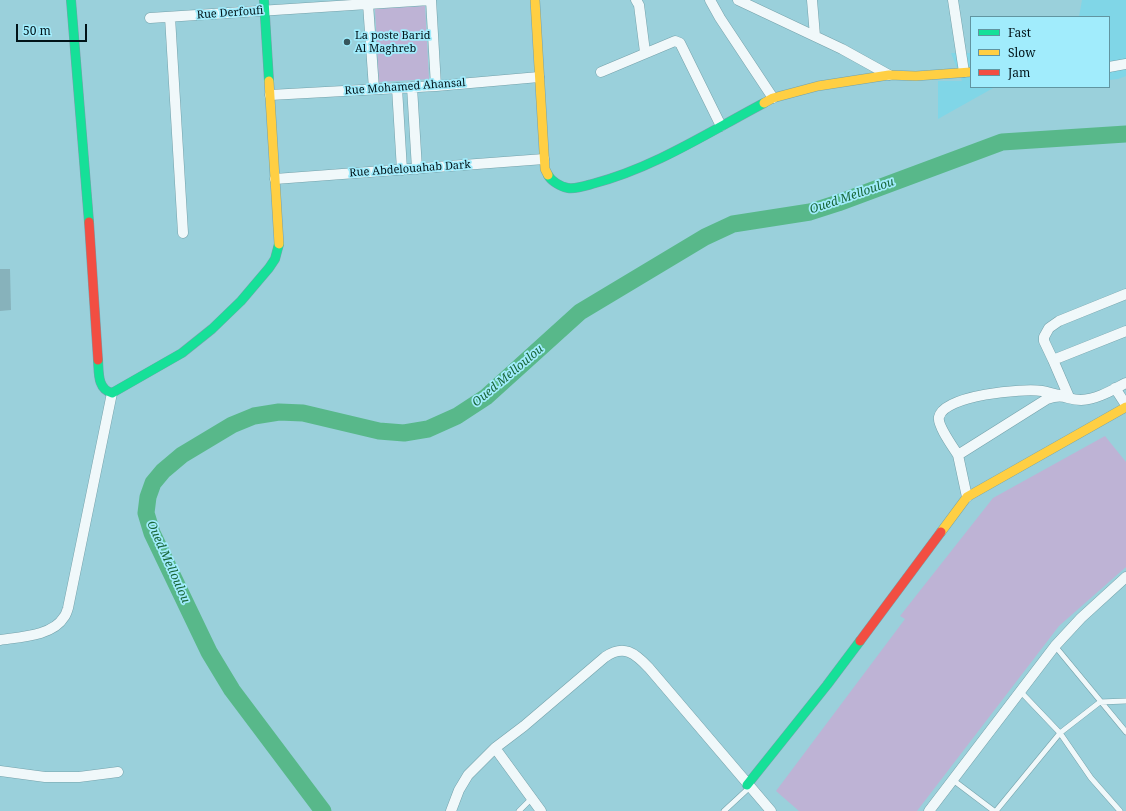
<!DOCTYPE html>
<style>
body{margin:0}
#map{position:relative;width:1126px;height:811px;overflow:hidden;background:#9ad0db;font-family:"Noto Serif",serif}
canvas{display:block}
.legend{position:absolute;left:970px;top:16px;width:140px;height:72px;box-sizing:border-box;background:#a1ecfc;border:1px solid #6195a1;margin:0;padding:5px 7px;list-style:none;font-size:12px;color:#011318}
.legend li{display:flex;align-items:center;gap:8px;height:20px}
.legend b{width:20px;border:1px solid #6195a1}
.scale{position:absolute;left:16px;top:24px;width:71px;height:18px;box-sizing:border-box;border:2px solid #011318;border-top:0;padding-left:5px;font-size:12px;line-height:14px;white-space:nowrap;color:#011318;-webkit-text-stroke:3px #a1ecfc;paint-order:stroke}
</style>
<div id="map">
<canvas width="1126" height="811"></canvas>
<ul class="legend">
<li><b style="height:5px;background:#16e098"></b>Fast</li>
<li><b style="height:5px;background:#ffcf43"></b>Slow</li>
<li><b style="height:5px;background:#f24e42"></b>Jam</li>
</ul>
<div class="scale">50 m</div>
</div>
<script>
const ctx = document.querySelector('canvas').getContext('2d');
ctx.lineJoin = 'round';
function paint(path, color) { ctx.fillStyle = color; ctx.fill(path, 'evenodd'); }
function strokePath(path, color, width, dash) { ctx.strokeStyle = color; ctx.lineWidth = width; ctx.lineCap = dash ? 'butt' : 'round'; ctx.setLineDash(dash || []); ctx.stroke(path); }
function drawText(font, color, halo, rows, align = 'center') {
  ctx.font = font + ' "Noto Serif",serif'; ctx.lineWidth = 3.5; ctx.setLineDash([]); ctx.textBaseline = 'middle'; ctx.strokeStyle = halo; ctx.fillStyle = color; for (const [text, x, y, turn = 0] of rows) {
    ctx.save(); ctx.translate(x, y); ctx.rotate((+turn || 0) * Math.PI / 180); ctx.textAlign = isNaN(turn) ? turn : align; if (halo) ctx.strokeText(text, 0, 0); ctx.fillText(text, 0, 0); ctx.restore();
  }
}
const built = new Path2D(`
 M1082,0h44v76l-8,3 -9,1v-63h-30z
 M951,53h20v34h24l-57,32v-38h24z`);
const green = new Path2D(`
 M425,6l4,73 -50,3 -4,-73z
 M1105,436l21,26v105l-67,59 -142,185h-118l-23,-20 129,-172 -5,-3 93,-118z`);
const river = new Path2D(`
 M323,811l-91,-121 -23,-38 -57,-119 -6,-20 2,-16 5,-14 10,-12 19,-16 50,-30 22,-9 25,-4 24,1 76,18 25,2 24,-4 29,-13 29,-19 94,-85 125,-75 28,-13 77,-12 28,-9 164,-61 124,-8`);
const building = new Path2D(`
 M0,269h10l1,41 -11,1z`);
const lane = new Path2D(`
 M1055,646l71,86
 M1020,691l40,42 31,45 29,33
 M953,780l41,31
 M519,811l12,-12
 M724,811l26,-24
 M996,811l64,-78 40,-31 26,-1`);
const street = new Path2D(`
 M431,0l5,86
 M636,0l3,5 6,47
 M710,0l10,18 53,80
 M738,0l104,49 47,26
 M812,0l3,36
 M953,0l11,72
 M368,4l6,85
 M170,17l13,216
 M150,18l280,-18
 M1109,67l17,-3
 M601,72l74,-31 5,2 3,6 38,77
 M412,87l5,82
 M397,88l5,82
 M270,95l166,-9 103,-9
 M275,179l269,-20
 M1053,360l-9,-19v-4l5,-9 10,-7 67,-27
 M1115,388l11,17
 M1069,397l-16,-37 73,-29
 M958,455c-5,-8 -21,-30 -19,-38 5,-22 84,-29 103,-26 6,1 12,3 18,4
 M967,497l-9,-42 89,-56c18,-6 19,1 34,1 17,-1 31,-10 45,-17
 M0,640c19,-3 53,-4 64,-23 2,-2 3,-6 4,-9l44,-215
 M495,748l46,63
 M0,771l45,6h34l39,-5
 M451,811l8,-21 9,-15 27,-27 29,-22 81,-69c19,-13 30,-4 44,11l122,143
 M929,811l126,-165 26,-28 45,-41`);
const fast = new Path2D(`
 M71,0l18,222
 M264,0l5,81
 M548,175c3,6 13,12 20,13 8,1 17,-2 24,-4 62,-16 117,-52 172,-81
 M98,360c1,12 -1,29 14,33l70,-40 30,-24 29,-28 28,-33 6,-9 4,-15
 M747,785l80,-100 33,-44`);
const slow = new Path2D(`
 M535,0l10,169 3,6
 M269,81l10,163
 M764,103l9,-5 45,-12 71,-11 27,1 55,-4
 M941,532l26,-35 159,-90`);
const jam = new Path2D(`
 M89,222l9,138
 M860,641l81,-109`);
const markers = [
 [347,42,4,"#37555c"]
];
const streetNames = [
 ["Rue Derfoufi",230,13,-4],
 ["Rue Mohamed Ahansal",405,87,-4],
 ["Rue Abdelouahab Dark",410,169,-4]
];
const poiNames = [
 ["La poste Barid",355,36],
 ["Al Maghreb",355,49]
];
const waterNames = [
 ["Oued Melloulou",852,196,-19],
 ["Oued Melloulou",508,376,-40],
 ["Oued Melloulou",168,562,66]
];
paint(built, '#80d6e7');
paint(green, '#beb3d5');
strokePath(river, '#58b88a', 17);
paint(building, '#87b2bb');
strokePath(lane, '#74a1aa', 6);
strokePath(street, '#74a1aa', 11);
strokePath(fast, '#74a1aa', 10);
strokePath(slow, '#74a1aa', 10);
strokePath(jam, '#74a1aa', 10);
strokePath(lane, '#f0f8fa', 5);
strokePath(street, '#f0f8fa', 10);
strokePath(fast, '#16e098', 9);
strokePath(slow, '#ffcf43', 9);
strokePath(jam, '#f24e42', 9);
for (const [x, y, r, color] of markers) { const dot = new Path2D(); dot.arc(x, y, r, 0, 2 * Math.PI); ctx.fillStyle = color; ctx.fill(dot); strokePath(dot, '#a1ecfc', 1.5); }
drawText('11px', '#011318', '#a1ecfc', streetNames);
drawText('11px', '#011318', '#a1ecfc', poiNames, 'left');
drawText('italic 12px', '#186739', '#a1ecfc', waterNames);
</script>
